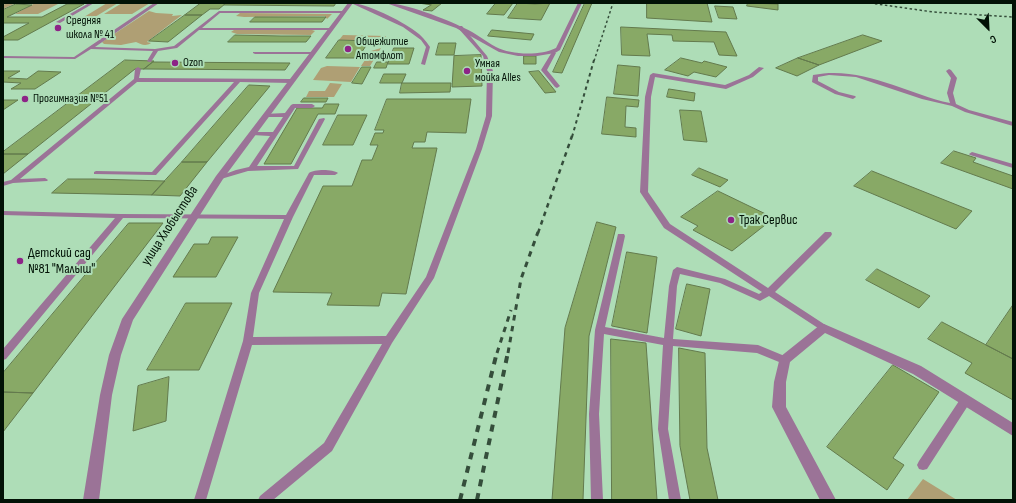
<!DOCTYPE html>
<meta charset="utf-8">
<style>
body{margin:0}
#map{position:relative;width:1016px;height:503px;overflow:hidden;background:#aeddb7;font-family:"Sofia Sans Condensed",sans-serif}
canvas{display:block}
.frame{position:absolute;inset:0;border:4px solid #021206;pointer-events:none}
.north{position:absolute;left:968px;top:8px;width:40px;height:40px;-webkit-text-stroke:3px #aeddb7;paint-order:stroke;rotate:156deg;font-size:11px;font-weight:700;line-height:16px;text-align:center;color:#021206}
.north::after{content:'';display:block;margin:auto;width:14px;height:18px;background:#021206;clip-path:polygon(50% 0,100% 100%,50% 72%,0 100%)}
</style>
<div id="map">
<canvas width="1016" height="503"></canvas>
<div class="frame"></div>
<div class="north">С</div>
</div>
<script>
const ctx = document.querySelector('canvas').getContext('2d');
ctx.lineJoin = 'round';
function paint(path, color) { ctx.fillStyle = color; ctx.fill(path, 'evenodd'); }
function strokePath(path, color, width, dash) { ctx.strokeStyle = color; ctx.lineWidth = width; ctx.lineCap = dash ? 'butt' : 'round'; ctx.setLineDash(dash || []); ctx.stroke(path); }
function drawText(font, color, halo, rows, align = 'center') {
  ctx.font = font + ' "Sofia Sans Condensed",sans-serif'; ctx.lineWidth = 4; ctx.setLineDash([]); ctx.textBaseline = 'middle'; ctx.strokeStyle = halo; ctx.fillStyle = color; for (const [text, x, y, turn = 0] of rows) {
    ctx.save(); ctx.translate(x, y); ctx.rotate((+turn || 0) * Math.PI / 180); ctx.textAlign = isNaN(turn) ? turn : align; if (halo) ctx.strokeText(text, 0, 0); ctx.fillText(text, 0, 0); ctx.restore();
  }
}
const green = new Path2D(`
 M7,3h53l-22,11h-23l20,-11h-19l-13,6v-4z
 M107,3h11l-28,17h-11z
 M122,3h28l-18,11h-28z
 M149,11l7,2 17,1 -1,2 10,-1 -34,26 -1,1 4,1c-6,4 -10,1 -15,-1l-15,3 -17,-1 -2,-2z
 M240,13l92,1 -5,5 -2,-3 -81,1 -8,-1z
 M234,30h78l3,1 -4,4 -74,-1 -6,-2z
 M343,35l43,1 -3,4h-44z
 M381,48l-11,18h-9l10,-15z
 M327,66l33,1 -9,15 -38,-2 8,-12z
 M330,83l12,1 -8,13h-28l3,-6h16z
 M923,479l34,21h-50z`);
const building = new Path2D(`
 M201,3h25l-7,6h-9l-8,6h-17z
 M226,3h110l-2,3 -110,-1z
 M418,3h24l-10,8 -9,-1 8,-5z
 M496,3h17l-9,12 -17,-1z
 M518,3l17,1 15,-1 -9,17 -33,-2z
 M585,3h7l-30,70 -9,-1z
 M647,3h60l5,19 -65,-4z
 M748,3l30,1v6l-31,-4z
 M16,4l16,1 -25,12h35l25,-13h17l-66,36h-15v-3l26,-14h-26v-13z
 M715,6l18,1 4,12 -18,-1z
 M185,15h17l-34,27 -19,-1z
 M255,17h71l-4,5h-72z
 M621,27l105,5 11,24 -18,-1 -5,-13 -41,-1 -1,-6 -25,-1 3,22 -28,-1z
 M492,30l42,4 -3,6 -43,-4z
 M235,35l46,1h30l-5,6h-78z
 M863,35l19,6 -63,24 -21,-7z
 M339,40l30,1 -11,17h-32z
 M439,43h17l-2,12h-18z
 M394,48h20l-5,16h-21z
 M481,55l1,31 -30,1 2,-31z
 M524,56h12v8h-12z
 M681,58l21,5 2,-2 23,6 -11,10 -22,-5 -6,4 -23,-6z
 M798,58l21,7 -22,11 -21,-8z
 M125,60l29,1 -10,8h-9l-107,85h-25v-2z
 M153,62l137,1 -5,7 -141,-1z
 M377,62h11l-2,6h-12z
 M618,65l22,2 -2,29 -24,-2z
 M362,67h9l-9,17 -10,-1z
 M3,71h17l-12,7 19,1 11,-8 23,1 -26,17h-24l10,-6 -18,-1z
 M539,71l17,21 -11,1 -16,-21z
 M384,74h22l-4,9h-22z
 M402,83h49l-1,9 -50,1z
 M249,85l21,1 -63,76h-25z
 M669,89l26,4 -1,8 -27,-4z
 M607,97l32,3 -1,7 -12,-1 -1,21 11,1v9l-34,-3z
 M304,98h24l-2,4h-25z
 M387,99h84l-5,34 -39,-1 -2,10h-11l-2,6h25l-31,146 -24,-1 -3,13 -52,-1 5,-12 -59,-1 50,-106h29l10,-26h10l6,-15h-8l5,-12h8l1,-3h-9z
 M3,100h15l-15,10z
 M325,104h14l-4,10h-17l-27,50h-27l33,-56h25z
 M680,110l21,1 6,31 -23,-2z
 M338,115h29l-14,30h-30z
 M954,151l22,7 -3,4 40,14v13l-72,-26z
 M3,154h25l-25,20z
 M182,162h25l-27,34 -28,-1z
 M699,168l29,12 -8,7 -28,-12z
 M872,171l100,40 -16,18 -102,-43z
 M68,179h26l71,2 -13,14 -100,-2z
 M718,191l56,27 -42,33 -39,-21 5,-4 -17,-9z
 M597,222l19,5 -27,109 -6,164h-31l13,-172z
 M129,223h34l-130,170 -30,-1v-19z
 M212,237h26l-22,40h-43l21,-33h14z
 M627,252l30,5 -10,76 -35,-7z
 M877,269l53,27 -11,12 -53,-28z
 M687,284l23,5 -9,47 -25,-7z
 M186,303h46l-33,67h-52z
 M1013,305v54l-27,-14z
 M942,322l71,37v41l-48,-27 7,-10 -44,-24z
 M611,339l35,4 11,157h-45z
 M679,348l26,5 2,95 11,52h-28l-10,-54z
 M893,365l46,27 -46,66 11,7 -17,25 -60,-43z
 M169,377l-3,44 -33,10 5,-45z
 M3,392l30,1 -30,39z`);
const service = new Path2D(`
 M89,3h5l-34,20 -4,-1z
 M154,3h5l-64,44 60,2 19,-3 45,-35h125l2,1 -2,1h-124l-18,15h129l2,1 -2,1h-132l-22,18 -19,3 -7,11h-2l-2,-1 6,-10 -62,-2 -16,10 -72,-1v-2l71,1z
 M351,3c15,0 51,18 64,28 6,4 11,10 15,16l-5,18 -4,-1 5,-17 -5,-7 -18,-13z
 M458,26h4l25,30 6,15 -1,45 -10,33 -48,129 -42,65 -60,108 -59,49h-15l2,-4 64,-53 58,-99 -130,1 -46,155h-12l49,-159 8,-48 33,-74 -161,-1 -117,141 -3,1v-11l112,-131 -112,-3v-4l118,3 165,1 23,-42c5,-4 24,-4 29,0l-3,2h-21l-21,42 -34,76 -6,44 133,-1 40,-59 50,-128 10,-33 1,-45 -4,-15 -25,-28z
 M253,52h59l2,1 -2,1h-57l-2,-1z
 M552,52l4,1 -9,17 13,16 -3,2 -2,-1 -14,-17z
 M138,67l3,2 -2,9 152,1 3,2 -3,2 -51,-1 -84,93 -62,-1v-2l2,-1 56,1 82,-90h-97l-117,97 25,-1 3,2 -1,1 -34,2 -10,3v-4l8,-2 123,-101 1,-10z
 M759,67l5,1 -11,9 -27,12 -71,-12 -4,20 -3,95 22,32 98,64 57,-56h6l1,2 -1,2 -56,56 52,34 2,2 -2,2 -3,2 -3,-2 -52,-34 -9,5 -40,-18 -40,-9 -3,12 -4,53 85,6 29,12 2,3 -2,3 -3,1 -27,-11 -84,-7 -5,83 13,71h-12l-11,-71 5,-84 -59,-11 -5,80 4,86h-12l-2,-86 6,-84 23,-96h6l1,2 -20,91 59,11 5,-52 4,-16 4,-3 48,12 34,15 3,-2 -98,-64 -24,-36 5,-95 5,-22 3,-2 72,12 24,-10z
 M949,69l2,1 6,8 -4,15 3,11 13,6 44,12v4l-48,-14 -13,-6 -30,-7 -66,-22 -27,-2 -11,2v4l21,11 16,4 1,1 -3,2 -18,-5 -23,-12 1,-7c48,-10 92,18 137,28l-3,-10 4,-15 -5,-7z
 M293,104h19l3,2 -3,2h-17l-38,58h37l25,-47 5,-1 1,1 -27,50 -50,2 -27,8h-4v-2l19,-7 13,-3 21,-31 -18,-1 -2,-1v-2h23l10,-15h-17l-2,-1v-2l21,-1 6,-8z
 M972,152l41,12v4l-43,-13 -1,-1z
 M965,397l4,1 1,3 -1,3 -42,65 -4,1 -4,-1 -2,-4 2,-4 42,-63z`);
const minor = new Path2D(`
 M348,3h5l-130,176 -90,141 -12,35 -9,40 -13,105h-16l17,-105 9,-40 13,-36 94,-143z
 M386,3c19,0 60,16 78,25 12,5 21,13 32,19 15,8 44,9 60,1l22,-45h4l-22,47 -5,3 -18,3h-19l-19,-4 -43,-24z
 M824,324l97,42 92,57v13l-100,-62 -88,-41 -35,29 -4,20v25l50,93h-16l-48,-93 2,-25 6,-25 40,-32z`);
const railFar4 = new Path2D(`
 M870,3l63,9 80,5
 M594,61l19,-58`);
const railFar3 = new Path2D(`
 M572,137l22,-77`);
const railFar2 = new Path2D(`
 M538,233l34,-97`);
const railFar1 = new Path2D(`
 M497,353l14,-43
 M508,353l13,-74 17,-47`);
const rail = new Path2D(`
 M460,500l37,-148
 M477,500l31,-148`);
const markers = [
 [58,28,4,"#8d2387"],
 [348,49,4,"#8d2387"],
 [175,63,4,"#8d2387"],
 [467,71,4,"#8d2387"],
 [25,99,4,"#8d2387"],
 [731,220,4,"#8d2387"],
 [20,261,4,"#8d2387"]
];
const farPoinames = [
 ["Средняя",66,21],
 ["школа № 41",66,35],
 ["Общежитие",356,42],
 ["Атомфлот",356,56],
 ["Ozon",183,63],
 ["Умная",475,64],
 ["мойка Alles",475,78],
 ["Прогимназия №51",33,99]
];
const poiNames = [
 ["Трак Сервис",739,220],
 ["Детский сад",28,253],
 ["№81 \"Малыш\"",28,269]
];
const streetNames = [
 ["улица Хлобыстова",170,226,-57]
];
paint(green, '#af9f74');
paint(building, '#88a966');
strokePath(building, '#637a4d', 1);
paint(service, '#9b7397');
paint(minor, '#9b7397');
strokePath(railFar4, '#354e3b', 1.5, [2.5, 2.5]);
strokePath(railFar3, '#354e3b', 2, [3.5, 3.5]);
strokePath(railFar2, '#354e3b', 2.5, [4.5, 4.5]);
strokePath(railFar1, '#354e3b', 3, [5.5, 5.5]);
strokePath(rail, '#354e3b', 4, [7, 7]);
for (const [x, y, r, color] of markers) { const dot = new Path2D(); dot.arc(x, y, r, 0, 2 * Math.PI); ctx.fillStyle = color; ctx.fill(dot); strokePath(dot, '#aeddb7', 1.5); }
drawText('12px', '#021206', '#aeddb7', farPoinames, 'left');
drawText('14px', '#021206', '#aeddb7', poiNames, 'left');
drawText('14px', '#021206', '#aeddb7', streetNames);
</script>
